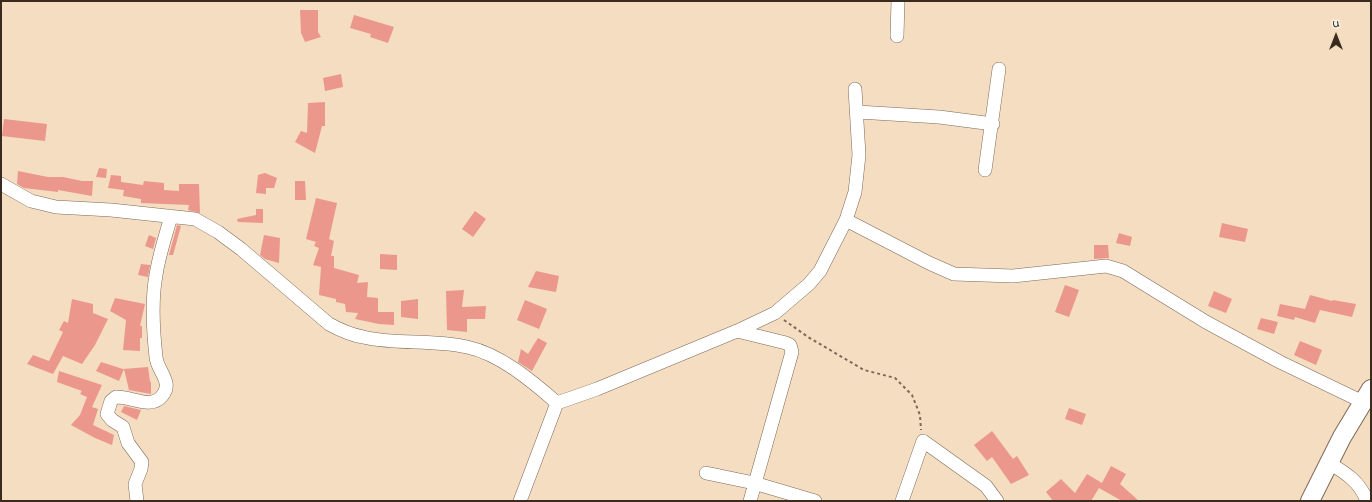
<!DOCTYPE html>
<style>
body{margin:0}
#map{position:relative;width:1372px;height:502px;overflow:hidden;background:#f4ddc1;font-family:"Indie Flower",sans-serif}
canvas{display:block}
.frame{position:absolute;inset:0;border:2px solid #3b2a1e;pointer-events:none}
.north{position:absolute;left:1316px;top:16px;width:40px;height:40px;-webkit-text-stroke:3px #f7f3e8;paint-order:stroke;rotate:0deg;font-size:11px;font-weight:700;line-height:16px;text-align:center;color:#3b2a1e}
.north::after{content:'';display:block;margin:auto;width:14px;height:18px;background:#3b2a1e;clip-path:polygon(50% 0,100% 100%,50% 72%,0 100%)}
</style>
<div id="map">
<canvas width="1372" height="502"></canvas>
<div class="frame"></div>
<div class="north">U</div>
</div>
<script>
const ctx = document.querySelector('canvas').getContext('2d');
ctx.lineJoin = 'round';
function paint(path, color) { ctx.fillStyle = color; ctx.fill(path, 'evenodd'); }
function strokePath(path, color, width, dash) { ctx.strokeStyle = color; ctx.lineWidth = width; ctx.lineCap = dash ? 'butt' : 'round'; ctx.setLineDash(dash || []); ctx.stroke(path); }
const building = new Path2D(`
 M300,10h18v22l3,5 -16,5 -4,-9z
 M354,15l40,12 -6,16 -18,-6 1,-3 -21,-6z
 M341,74l2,13 -18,4 -2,-13z
 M325,102v24h-3l-7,27 -20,-11 6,-11 6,2 1,-30z
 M4,119l43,5 -2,17 -43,-5z
 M99,168l8,1 -1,9 -10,-1z
 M18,171l30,6h15l19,4h11l-1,15 -34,-6v2l-34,-4 -7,-4z
 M265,173l12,5 -3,10h-8v6l-10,-1 2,-18z
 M111,175l10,1v6l22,3 1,-4 20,2v7l15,1v-7h20l1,29 -12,-3 1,-5 -48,-2v-4l-18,-3 1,-6 -16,-2z
 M295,181h10l1,19h-11z
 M316,198l21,5 -8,36 5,2 -3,15h3v12l25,7 -2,8 11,-1 -1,15 11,1v14h16v13l-15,-1 -24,-5 3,-6 -12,-1 -1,-8 -9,-2v-3l-17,-4 2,-28 -8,-2 6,-17 -5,-2 2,-4 -10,-3z
 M256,209h7v14l-25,-1 -1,-3 19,-4z
 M475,211l11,8 -13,18 -11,-8z
 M1222,223l26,6 -3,13 -26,-5z
 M177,225l4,1 -8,29h-4z
 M1119,233l13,4 -2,9 -14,-3z
 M149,235l7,3 -3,11 -8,-3z
 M264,235l16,3 -1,25 -14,-4 -5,-4z
 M1094,245h14l1,13 -15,1z
 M380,254l17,1v15l-17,-1z
 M141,264l9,1 -2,12 -10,-2z
 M536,271l23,5 -3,16 -28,-5z
 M1065,285l14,5 -10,27 -14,-5z
 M464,290l-2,17 24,-1 -1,13h-18v13l-20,-2 -1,-39z
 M1214,291l18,8 -6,14 -18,-7z
 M1310,295l22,6 1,-1 23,4 -4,13 -32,-7 -5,13 -20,-6 -1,3 -17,-4 3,-12 25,5z
 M115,298l30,6 -5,22h2v12h-2v13l-17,-1 3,-30 -16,-9z
 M72,299l21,5v9l15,6 -13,26 -13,19 -19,-8 -10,18 -26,-10 6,-9 16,6 14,-29 -4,-2 5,-9 4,2z
 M418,299v20l-17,-2v-16z
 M525,300l22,9 -8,20 -22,-9z
 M1261,318l17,4 -4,12 -17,-5z
 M538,338l9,5 -15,28 -14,-9 3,-13 7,5z
 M1300,341l22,9 -6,15 -22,-10z
 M101,362l22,7 25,-2 2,15h1v12l-22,-4 -5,-21 -5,12 -23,-10z
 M59,371l43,14 -10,22 6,2 -5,16 21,10 -2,10 -17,-7 -24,-13 9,-10 7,-18 -7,-3 2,-3 -25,-9z
 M124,406l17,4 -4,10 -16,-8z
 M1069,408l17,6 -4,11 -17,-6z
 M992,431l21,28 4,-3 12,19 -18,9 -19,-27 -5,4 -13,-16z
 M1111,466l15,8 -6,10 19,17h-17l-23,-13 -8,13h-38l-7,-9 15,-13 14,14 12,-19 15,9z`);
const path = new Path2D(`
 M784,320l24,17 56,33 31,8 17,17 8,20 1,15`);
const minor = new Path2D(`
 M897,36l1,-35
 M855,89l4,66 -4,37 -9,28 83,43 25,11 59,2 93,-10 17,5 83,51 74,40 83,40
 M858,112l81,5 54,7
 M985,170l14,-101
 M1,184l30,17 25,6 55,3 84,9 23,13 23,17 88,75c11,6 22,11 34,13 34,8 69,2 104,10 33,7 65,34 90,56l-37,98
 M737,331l49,12 4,2 2,7 -42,149
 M557,403l40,-14 140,-58 38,-18 34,-29 11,-13 26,-51
 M1329,463c17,10 31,19 38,38
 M706,473l48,10 61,18
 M137,501l-2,-17 6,-15 1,-7 -14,-19 -5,-16 -11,-7 -5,-6 4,-13 5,-4c14,-1 35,13 46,-1 12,-14 -5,-25 -6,-39 -3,-27 -5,-55 0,-82 3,-20 10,-40 15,-59
 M902,501l21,-60 63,45 11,15`);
const highway = new Path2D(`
 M1310,501l32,-64 29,-48`);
paint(building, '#ec978b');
strokePath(minor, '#7c6957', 14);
strokePath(highway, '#7c6957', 20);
strokePath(path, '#7c6957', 2, [3, 3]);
strokePath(minor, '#fff', 13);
strokePath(highway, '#fff', 18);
</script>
